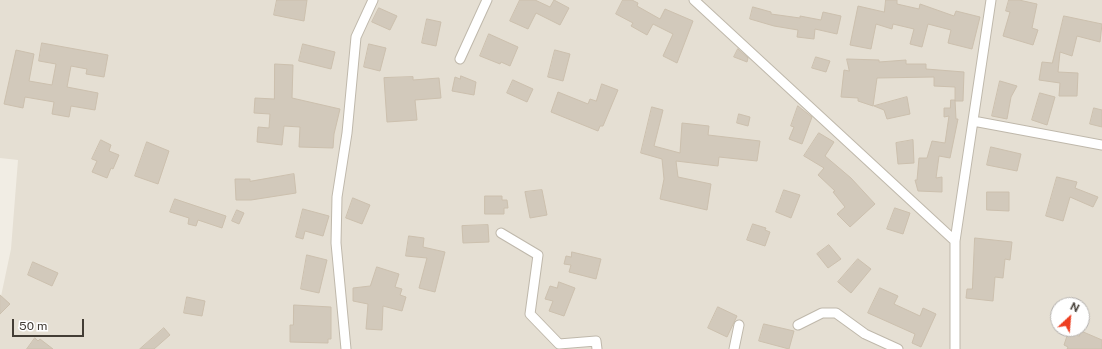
<!DOCTYPE html>
<style>
body{margin:0}
#map{position:relative;width:1102px;height:349px;overflow:hidden;background:#f1ede4;font-family:"Public Sans",sans-serif}
canvas{display:block}
.north{position:absolute;left:1050px;top:297px;width:40px;height:40px;box-sizing:border-box;background:#fff;border:1px solid #b4b1ae;border-radius:50%;rotate:26deg;font-size:11px;font-weight:700;line-height:16px;text-align:center;color:#433d35}
.north::after{content:'';display:block;margin:auto;width:14px;height:18px;background:#ed3e20;clip-path:polygon(50% 0,100% 100%,50% 72%,0 100%)}
.scale{position:absolute;left:12px;top:319px;width:72px;height:18px;box-sizing:border-box;border:2px solid #433d35;border-top:0;padding-left:5px;font-size:12px;line-height:14px;white-space:nowrap;color:#433d35;-webkit-text-stroke:3px #fff;paint-order:stroke}
</style>
<div id="map">
<canvas width="1102" height="349"></canvas>
<div class="north">N</div>
<div class="scale">50 m</div>
</div>
<script>
const ctx = document.querySelector('canvas').getContext('2d');
ctx.lineJoin = 'round';
function paint(path, color) { ctx.fillStyle = color; ctx.fill(path, 'evenodd'); }
function strokePath(path, color, width, dash) { ctx.strokeStyle = color; ctx.lineWidth = width; ctx.lineCap = dash ? 'butt' : 'round'; ctx.setLineDash(dash || []); ctx.stroke(path); }
const residential = new Path2D(`
 M0,0h1102v349h-1102v-48l11,-52 7,-89 -18,-2zM1058,305h24v24h-24z`);
const building = new Path2D(`
 M277,0h30l-3,21 -30,-6z
 M520,0h15l15,7 4,-7 15,8 -9,17 -24,-12 -8,16 -18,-8z
 M623,0h9l6,3 -1,3 23,13 5,-10 28,12 -16,42 -14,-7 10,-22 -20,-10 -6,11 -16,-9 2,-3 -17,-9z
 M886,0h11v4l22,5 1,-5 34,12 2,-5 24,6 -8,32 -24,-6 3,-13 -23,-6 -6,23 -12,-3 4,-15 -21,-5 -1,5 -16,-5 -5,25 -21,-4 8,-39 26,6z
 M1009,0h10l18,4 -5,24 6,2 -5,15 -30,-9 7,-24 -4,-1z
 M753,7l18,5v2l29,4v-2l21,4 2,-8 18,4 -4,18 -22,-5 -1,10 -17,-2 1,-7 -24,-4 -24,-7z
 M379,8l18,8 -7,14 -18,-8z
 M1064,16l38,8 -2,18 -23,-6 -5,20 -12,-4 -2,20 20,1 -1,23h-18l1,-13 -21,-3 3,-18 10,1z
 M427,19l14,3 -5,24 -14,-3z
 M489,34l29,13 -8,19 -9,-4 -1,2 -20,-8z
 M42,43l66,12 -4,22 -18,-3 1,-5 -16,-3 -4,21 31,6 -3,17 -24,-4 -2,11 -17,-3 2,-12 -29,-5 -2,11 -19,-4 12,-54 18,4 -5,27 23,4 4,-21 -17,-3z
 M303,44l32,8 -4,17 -32,-8z
 M369,44l17,4 -6,23 -16,-4z
 M738,49l10,9 -1,4 -13,-5z
 M555,50l15,4 -7,27 -15,-4z
 M816,57l14,4 -4,11 -14,-4z
 M847,59l32,1v2l27,-2v4h20v5l38,3 -1,29h-8v-14l-21,-1v-9l-57,1 -4,28 -15,-5v-3l-17,-1 3,-27 5,1z
 M275,64l18,1 -1,33 48,11 -6,25 -1,14 -34,-1 1,-20 -16,-1 -2,19 -25,-3 1,-15 11,1 1,-14 -16,-1 1,-15 19,1z
 M461,76l15,6 -2,13 -22,-4 3,-14 5,2z
 M413,77v3l26,-2 2,20 -26,2 2,20 -30,2 -3,-44z
 M513,80l20,9 -6,13 -20,-9z
 M1000,81l17,5 -6,11 -4,22 -15,-3z
 M602,84l16,6 -15,36h-3l-2,5 -47,-19 7,-20 30,12 2,-5 6,2z
 M1040,93l15,4 -8,28 -15,-5z
 M907,97l3,17 -23,5 -3,-9 -10,-4z
 M951,100h4l1,19h2l-8,39 -11,-2 -3,22 6,-1v15l-24,-1 -3,-11h2l2,-22h8l5,-17 13,2 4,-27 -5,1v-9h6z
 M798,106l14,11 -10,27 -13,-5 5,-12 -3,-1z
 M652,107l11,3 -9,36 26,7 2,-30 27,3 -1,9 52,6 -3,20 -38,-4 -1,9 -42,-5 2,16 33,7 -4,26 -47,-11 4,-20 -2,-20 -21,-6z
 M1094,108l8,2v17l-12,-3z
 M739,114l11,3 -2,9 -11,-3z
 M819,133l15,9 -9,14 26,22 24,26 -25,23 -13,-13 8,-7 -12,-15 2,-1 -17,-16 6,-7 -20,-12z
 M101,140l10,5 -2,6 10,4 -6,14 -2,-1 -4,10 -15,-6 5,-11 -5,-2z
 M913,140l1,23 -16,1 -2,-21z
 M147,142l22,9 -11,33 -23,-8z
 M991,147l30,7 -4,17 -30,-6z
 M294,174l2,19 -45,7h-15l-1,-21h15v2z
 M1057,177l20,5 -2,6 23,9 -5,10 -23,-10 -7,24 -17,-5z
 M542,190l5,25 -17,3 -5,-26z
 M784,190l16,5 -9,23 -15,-6z
 M987,192h22v19l-22,-1z
 M485,196h17v4h5l1,8h-4v6h-19z
 M353,198l17,7 -8,19 -16,-6z
 M175,199l51,17 -4,12 -24,-8 -2,6 -8,-2 1,-6 -19,-6z
 M895,208l15,5 -7,21 -16,-5z
 M303,209l26,7 -6,20 -18,-5 -2,8 -7,-2z
 M237,210l7,3 -5,11 -7,-3z
 M753,224l13,4 -1,2 5,2 -5,14 -18,-6z
 M488,225l1,17 -26,1 -1,-17z
 M409,236l15,2 -1,9 22,5 -10,40 -16,-4 8,-30 -21,-2z
 M975,238l37,4 -2,18 -5,-1 -2,19 -8,-1 -2,24 -27,-3 1,-9h5z
 M829,245l12,14 -13,9 -11,-14z
 M572,252l29,7 -5,20 -27,-7 2,-7 -7,-1 2,-8 5,1z
 M307,255l20,5 -8,33 -18,-4z
 M858,259l13,10 -20,24 -13,-11z
 M33,262l25,11 -6,13 -24,-11z
 M377,267l22,7 -4,13 7,2 -2,6 6,2 -4,14 -19,-5 -1,24 -16,-1 2,-25 -15,-3v-13l17,-2z
 M559,282l16,6 -11,28 -15,-5 4,-10 -8,-2 5,-13 7,2z
 M880,288l18,8 -4,8 26,12 3,-8 13,6 -15,33 -9,-4 3,-9 -47,-21z
 M0,295l10,9 -10,10z
 M187,297l18,4 -3,15 -18,-3z
 M294,305l37,2v32h-3v4l-38,-1v-17h3z
 M718,307l19,9 -10,21 -19,-9z
 M764,324l30,7 -5,18 -30,-8z
 M164,328l6,7 -16,14h-14z
 M1081,331l21,9v9h-35l1,-2 -4,-2 4,-12 11,3z
 M35,338l3,3 2,-2 13,10h-26z`);
const minor = new Path2D(`
 M694,0l261,241
 M460,59l27,-59
 M973,121l129,24
 M501,233l37,22 -8,59 29,30 37,-3 1,8
 M798,325l24,-12h14l29,21 33,15
 M346,349l-10,-106 1,-46 10,-64 9,-96 17,-37
 M734,349l5,-24
 M955,349v-108l36,-241`);
paint(residential, '#e5dfd3');
paint(building, '#d2c9bb');
strokePath(building, '#ccc0ae', 1);
strokePath(minor, '#bfb8ab', 11);
strokePath(minor, '#fff', 9);
</script>
